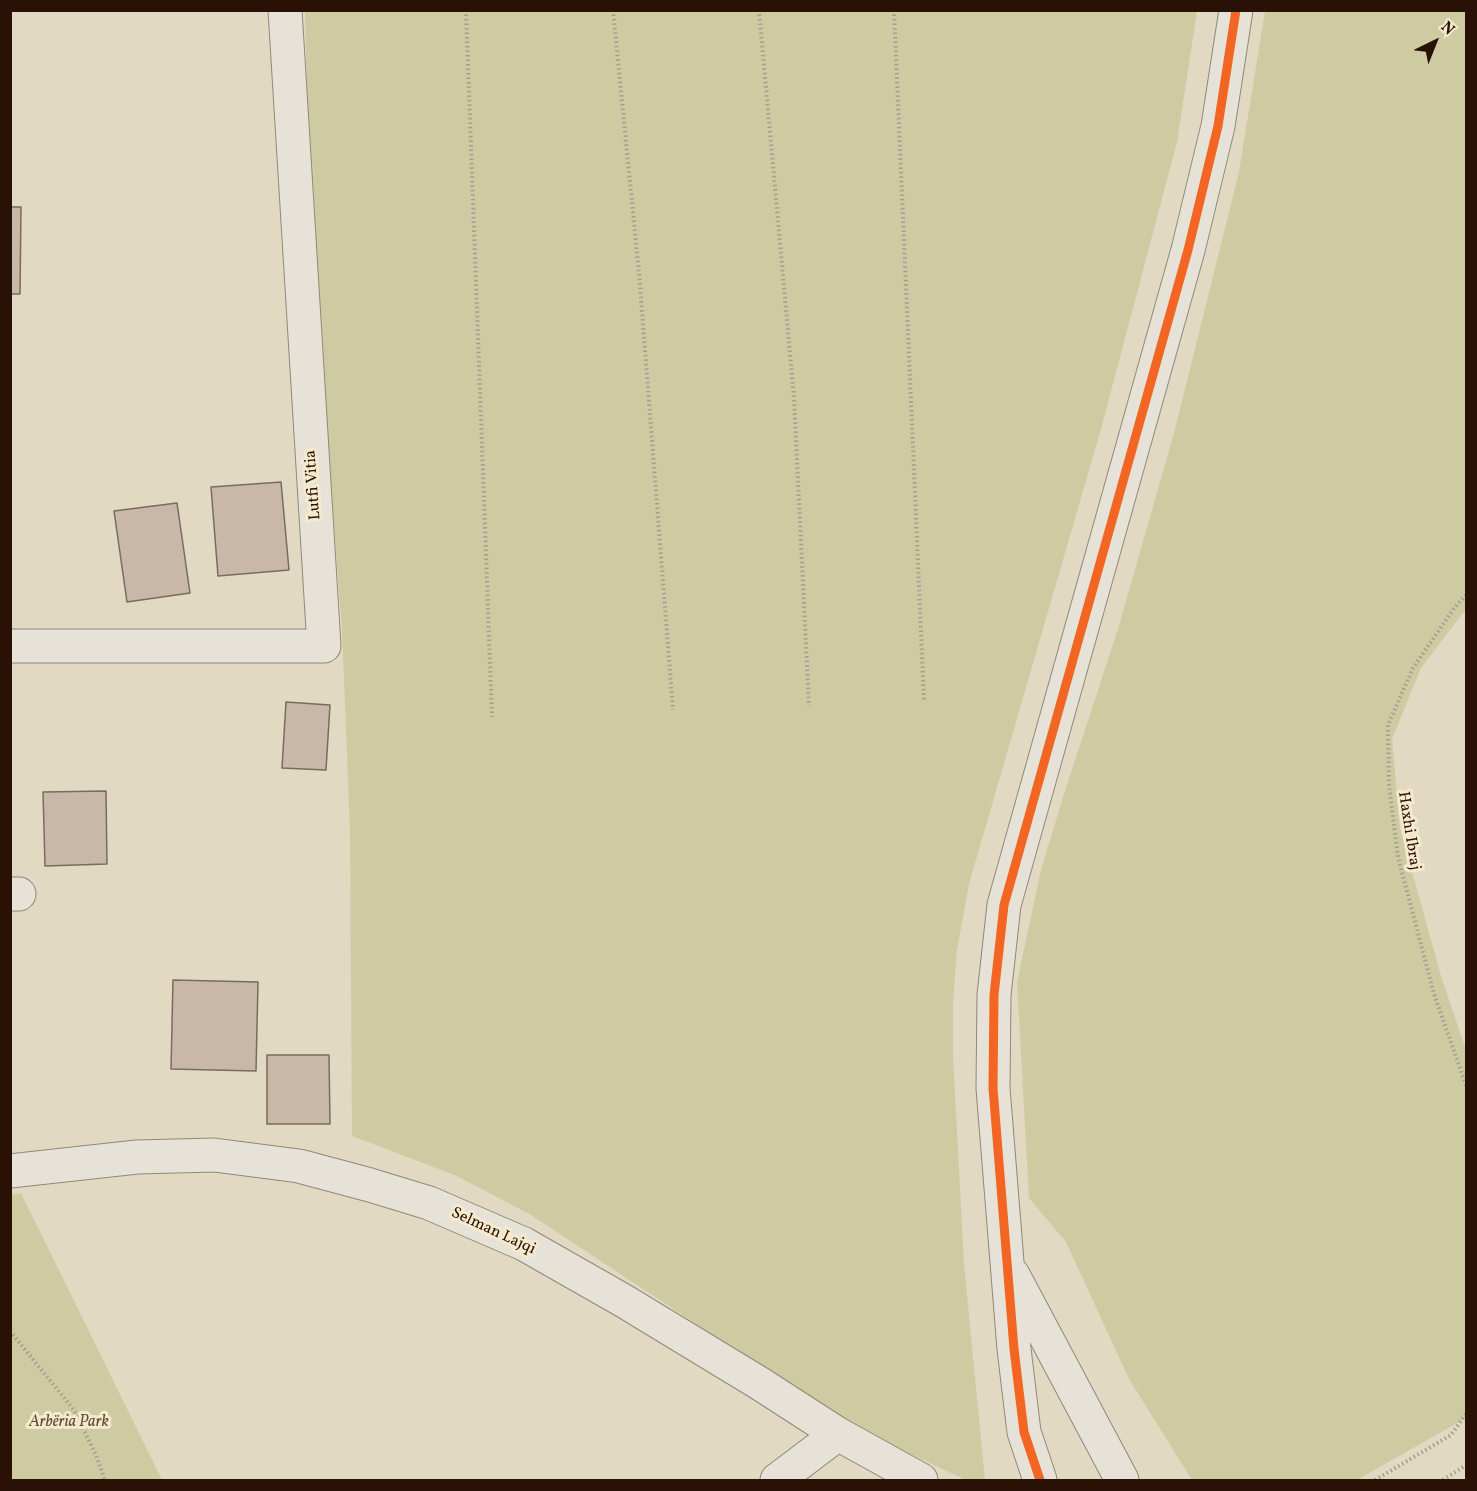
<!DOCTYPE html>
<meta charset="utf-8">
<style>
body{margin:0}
#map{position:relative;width:1477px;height:1491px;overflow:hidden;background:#e1d9c1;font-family:Vollkorn,serif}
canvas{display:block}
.frame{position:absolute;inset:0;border:12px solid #2a1105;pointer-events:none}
.north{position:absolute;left:1405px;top:12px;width:60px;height:60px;-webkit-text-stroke:4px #f5eace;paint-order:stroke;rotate:43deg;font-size:16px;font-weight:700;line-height:24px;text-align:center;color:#2a1105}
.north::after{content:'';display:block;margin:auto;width:21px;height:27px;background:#2a1105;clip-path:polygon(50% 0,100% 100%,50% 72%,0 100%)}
</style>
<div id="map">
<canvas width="1477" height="1491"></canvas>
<div class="frame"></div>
<div class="north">N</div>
</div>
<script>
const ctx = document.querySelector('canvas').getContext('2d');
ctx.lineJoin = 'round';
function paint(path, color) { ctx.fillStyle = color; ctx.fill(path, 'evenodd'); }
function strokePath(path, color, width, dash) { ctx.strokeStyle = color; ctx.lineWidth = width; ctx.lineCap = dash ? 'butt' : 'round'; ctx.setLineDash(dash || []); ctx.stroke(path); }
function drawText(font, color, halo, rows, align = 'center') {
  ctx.font = font + ' Vollkorn,serif'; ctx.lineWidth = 6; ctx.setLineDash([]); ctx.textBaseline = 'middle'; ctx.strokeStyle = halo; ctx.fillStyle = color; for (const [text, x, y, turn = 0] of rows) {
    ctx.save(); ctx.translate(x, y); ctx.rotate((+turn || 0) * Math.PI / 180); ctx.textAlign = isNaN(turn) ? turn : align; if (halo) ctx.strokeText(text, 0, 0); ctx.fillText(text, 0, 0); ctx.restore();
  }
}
const green = new Path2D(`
 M305,11h892l-20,131 -76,287 -132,455 -12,66 -4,52v55l11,207 21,216h-19l-114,-53 -321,-212 -74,-39 -105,-40 -2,-307 -8,-200 -32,-412z
 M1265,11h201v598l-45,59 -29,71 8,89 41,148 25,74v368l-109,62h-165l-63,-101 -63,-137 -37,-44 -12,-216 24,-112 23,-76 54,-165 56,-196 65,-261z
 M21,1193l141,287h-151l-1,-285z`);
const building = new Path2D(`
 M10,207h11l-1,87h-10z
 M281,482l8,88 -71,6 -7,-89z
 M177,503l13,90 -63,9 -13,-91z
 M286,702l44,3 -4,65 -44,-2z
 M106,791l1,73 -62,2 -2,-74z
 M173,980l85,2 -2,89 -85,-2z
 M267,1055h62l1,69h-63z`);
const path = new Path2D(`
 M466,10l26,707
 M613,10l26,263 34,437
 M759,10l35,388 15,308
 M894,10l30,691
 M1466,595l-11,12 -42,61 -25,57 1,60 9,72 36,137 32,91
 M10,1331l64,79 21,43 10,27
 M1375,1480l76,-45 15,-21
 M1443,1480l23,-15`);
const minor = new Path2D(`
 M10,646h314l-39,-636
 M10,894h9
 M10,1171l127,-14 77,-2 85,11 71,19 59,18 95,41 100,57 135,82 79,51 83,46
 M1013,1275l109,205
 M777,1480l61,-46
 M1040,1480l-16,-48 -10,-83 -21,-261 1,-93 10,-90 184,-655 30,-124 18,-116`);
const bus1 = new Path2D(`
 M1040,1480l-16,-48 -10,-83 -21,-261 1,-93 10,-90 184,-655 30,-124 18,-116`);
const streetNames = [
 ["Lutfi Vitia",314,485,-94],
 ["Haxhi Ibraj",1408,831,81],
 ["Selman Lajqi",493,1232,25]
];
const parkNames = [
 ["Arbëria Park",69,1423]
];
paint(green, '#cecba2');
paint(building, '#c9b7a8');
strokePath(building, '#766d60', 1.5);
strokePath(minor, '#908879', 35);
strokePath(path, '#a39d92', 4, [1.5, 3]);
strokePath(minor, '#e7e2d7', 33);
strokePath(bus1, '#f26522', 9);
drawText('16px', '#2a1105', '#f5eace', streetNames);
drawText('italic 16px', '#5e4e33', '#f5eace', parkNames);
</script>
